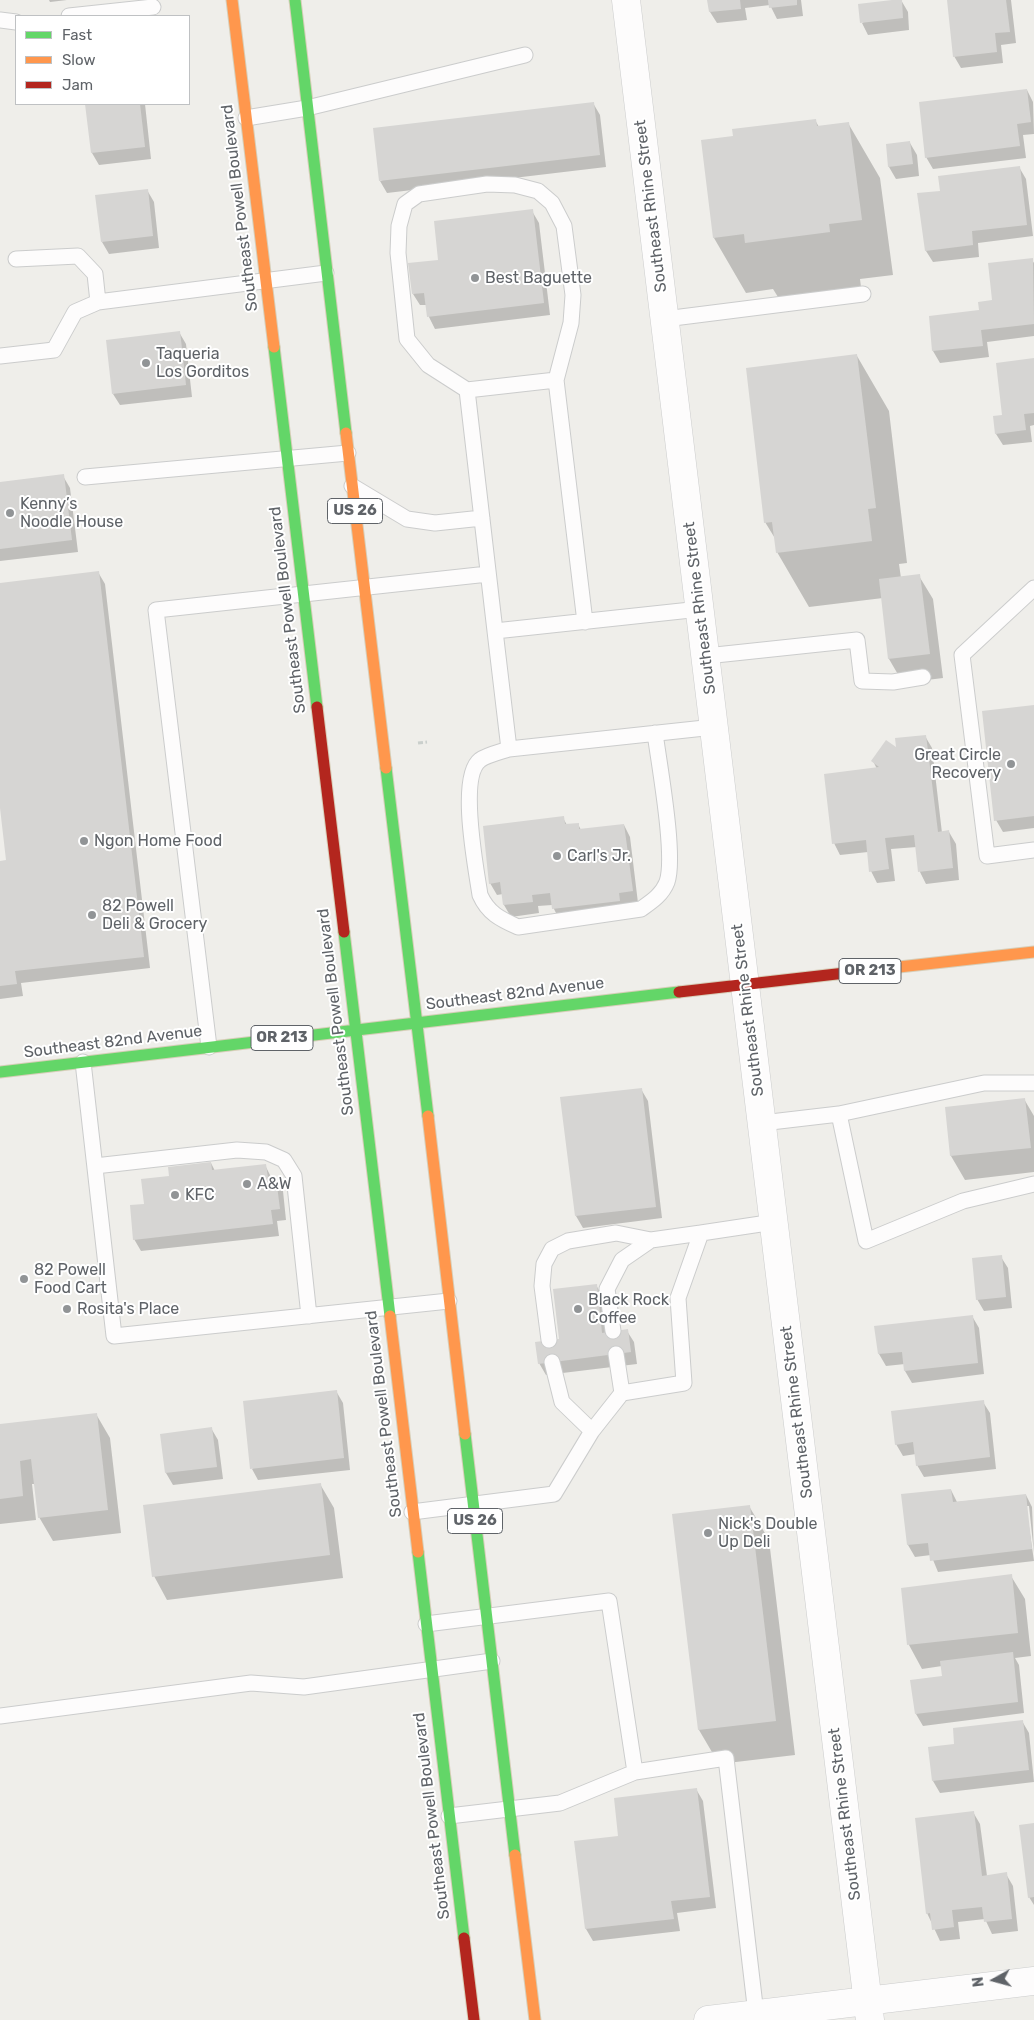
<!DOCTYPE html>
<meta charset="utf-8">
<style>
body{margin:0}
#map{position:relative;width:1034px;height:2020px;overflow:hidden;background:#efeeea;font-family:Rubik,sans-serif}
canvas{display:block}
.legend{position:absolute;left:15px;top:15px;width:175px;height:90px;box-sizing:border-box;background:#fff;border:1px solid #bfc1c3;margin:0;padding:6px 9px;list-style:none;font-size:15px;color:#5f6368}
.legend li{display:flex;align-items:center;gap:10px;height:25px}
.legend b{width:25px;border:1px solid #bfc1c3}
.north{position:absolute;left:969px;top:1955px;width:50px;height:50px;-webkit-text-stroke:4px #fff;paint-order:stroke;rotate:263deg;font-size:14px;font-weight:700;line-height:20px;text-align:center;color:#5f6368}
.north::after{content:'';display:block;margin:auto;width:18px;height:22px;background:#5f6368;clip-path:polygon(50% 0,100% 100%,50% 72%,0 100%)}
</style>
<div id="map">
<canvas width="1034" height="2020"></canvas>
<ul class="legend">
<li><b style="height:6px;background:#63d668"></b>Fast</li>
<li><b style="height:6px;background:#ff974d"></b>Slow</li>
<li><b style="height:6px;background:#b3261e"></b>Jam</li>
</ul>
<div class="north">N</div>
</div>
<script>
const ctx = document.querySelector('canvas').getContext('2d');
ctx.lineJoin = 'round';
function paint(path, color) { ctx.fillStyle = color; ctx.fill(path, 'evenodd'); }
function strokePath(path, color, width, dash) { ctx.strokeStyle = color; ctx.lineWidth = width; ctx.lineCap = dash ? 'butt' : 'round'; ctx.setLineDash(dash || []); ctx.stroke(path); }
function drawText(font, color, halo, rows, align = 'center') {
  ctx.font = font + ' Rubik,sans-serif'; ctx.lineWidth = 4; ctx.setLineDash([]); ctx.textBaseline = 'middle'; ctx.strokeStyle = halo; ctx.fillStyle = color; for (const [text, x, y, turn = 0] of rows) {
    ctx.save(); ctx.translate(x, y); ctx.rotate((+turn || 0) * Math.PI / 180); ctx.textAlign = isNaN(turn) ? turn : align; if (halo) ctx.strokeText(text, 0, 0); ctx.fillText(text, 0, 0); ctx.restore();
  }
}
const shadow = new Path2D(`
 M49,0h18l-17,2z
 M709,0h92l2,16 -26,3 -7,-14 -25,3 2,12 -30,3 -7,-11z
 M901,0l7,12 1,18 -41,5 -6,-12z
 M948,0h63l5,43 -15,2 2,18 -42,5 -7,-12z
 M1027,90l6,12 1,32 -11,1 3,23 -93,11 -7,-12z
 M593,103l7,12 6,52 -219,26 -7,-12z
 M87,104h58l6,55 -52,6 -7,-12z
 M815,120l4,7 29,-4 32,55 13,97 -33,4 1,8 -83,10 -5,-8 -27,4 -32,-55 20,-101z
 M910,143l7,12 2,21 -23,3 -7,-12 -2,-21z
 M1019,167l7,12 7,57 -55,7 1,14 -46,5 -7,-11 15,-59z
 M147,190l7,12 5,46 -50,6 -7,-12z
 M532,211l7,12 11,92 -115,14 -6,-12 -2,-12h-7l-7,-11 27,-33z
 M1032,260l2,3v73l-47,6 2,15 -49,6 -7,-12 -3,-34 50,-6 14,-10z
 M179,332l7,12 6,53 -72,8 -7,-11z
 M857,356l32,55 18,152 -8,1 2,14 18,-2 14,23 10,79 -40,5 -14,-24 -6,-61 -74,9 -32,-55 -1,-12 -11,-18z
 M1034,360v65l-4,1 2,16 -29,3 -7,-11z
 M63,476l7,12 8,64 -78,9v-78z
 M98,572l7,12 45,384 -129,15 2,13 -23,3v-137h8l-8,-64v-214z
 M1034,707v121l-31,4 -7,-12z
 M925,736l7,12 10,85 7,-1 7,12 3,36 -33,4 -6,-12 -3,-25 -26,2 4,32 -18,2 -6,-12 -3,-19 -28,3 -6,-12 43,-74 -4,-8z
 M563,818l4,7 11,-1 3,6 43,-5 6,12 8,66 -78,18 -8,-16 -14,1 1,7 -28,4 -7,-12 -1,-11 -6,1 -7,-12z
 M641,1089l7,12 14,117 -79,10 -7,-12z
 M1024,1099l10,17v56l-69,8 -14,-24 -5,-48z
 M211,1163l4,8 50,-6 7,14h4l7,12 3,29 -9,1 2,15 -138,15 -7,-12 12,-34 24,-28z
 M1001,1257l7,11 4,40 -28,3 -7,-12z
 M596,1285l7,12 4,36 20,-2 7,11 3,22 -91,11 -7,-12 21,-23z
 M972,1316l7,12 5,46 -72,9 -7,-12v-7l-19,2 -7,-12 -3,-26z
 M336,1391l7,12 7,67 -92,10 -6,-11z
 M983,1402l7,11 6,56 -72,8 -7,-12 -1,-11 -13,2 -7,-12z
 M96,1414l14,24 11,95 -68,8 -14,-24 -4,-33h-3l4,36 -36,4v-99z
 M211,1428l7,12 5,39 -50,6 -7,-12 -5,-38z
 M320,1484l14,24 9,70 -176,22 -13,-24z
 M951,1490l6,12 69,-7 6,12 2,46 -5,-47h-3l8,55 -96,11 -7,-17 -16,2 -7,-12 -6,-50z
 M749,1506l20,34 26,215 -76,9 -20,-34 -25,-215z
 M1011,1576l14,23 6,57 -16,2 4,7 5,48 -101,13 -7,-12 27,-37 -1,-11 -20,3 -13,-24 -7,-56z
 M1022,1721l7,12 5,49 -94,11 -7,-12 -4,-33 27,-3z
 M696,1789l7,12 13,107 -39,5 3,18 -87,10 -7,-12 -10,-87 43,-5z
 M973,1812l7,12 7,52 19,-2 7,12 5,45 -26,3 -7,-15 -27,3 2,17 -20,2 -13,-28z
 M1034,1824v81l-5,-8z`);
const building = new Path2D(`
 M707,0h33l1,9 -32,3z
 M768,0h29v5l-28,3z
 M892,0h10l1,18 -43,5 -2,-19z
 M947,0h59l4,32 -15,1 2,19 -44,5z
 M1027,89l4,33 -14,2 3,22 -95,12 -6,-56z
 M594,102l6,53 -221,26 -6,-53z
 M85,104h55l5,43 -54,6z
 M816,119l1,7 32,-4 13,98 -33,4 1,8 -85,11 -1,-9 -31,4 -12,-98 32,-4 -1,-7z
 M910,141l3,23 -25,3 -2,-23z
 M1020,166l7,59 -55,6 1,14 -48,6 -8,-58 23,-2 -2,-15z
 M148,189l5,47 -52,6 -6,-47z
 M533,209l11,94 -117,14 -3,-24 -12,1 -4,-31 30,-3 -4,-39z
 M1033,258l1,66 -53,6 2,16 -51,5 -3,-35 50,-6 -1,-8 14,-2 -4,-37z
 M180,331l6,54 -74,9 -6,-54z
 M857,354l19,154 -8,1 4,32 -96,12 -4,-31 -8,1 -18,-155z
 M1034,358v55l-10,1 2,16 -31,4 -2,-18 9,-1 -6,-52z
 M64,474l8,66 -72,9v-67z
 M99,571l45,386 -129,14 2,13 -17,2v-125l6,-1 -6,-52v-225z
 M920,574l10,80 -42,5 -9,-80z
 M1034,705v111l-40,5 -12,-110z
 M926,735l12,97 11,-2 4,38 -35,4 -4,-37 -29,3 4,31 -20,3 -3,-32 -34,4 -8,-70 55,-7 -8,-6 15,-21 10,7 -1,-9z
 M564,816l1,8 14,-1v6l45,-5 9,67 -14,2 1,8 -68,8 -2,-16 -18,2 1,7 -30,3 -3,-23 -11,2 -6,-58z
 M642,1088l14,119 -81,9 -15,-119z
 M1025,1098l6,50 -81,8 -5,-49z
 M211,1162l1,8 54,-6 2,14h8l4,31 -9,1 2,14 -140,16 -3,-35 14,-1 -3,-25 28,-3 -1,-9z
 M1002,1255l4,42 -30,3 -4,-42z
 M597,1284l5,49 26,-4 3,23 -93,12 -3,-22 24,-3 -6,-50z
 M973,1315l5,48 -74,8 -2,-19 -24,2 -4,-28z
 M337,1390l7,68 -94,11 -7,-68z
 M984,1400l6,57 -74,9 -3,-24 -18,3 -4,-34z
 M97,1413l11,97 -70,8 -7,-59 -11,2 3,35 -23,3v-75z
 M212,1427l5,40 -52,6 -5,-39z
 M321,1483l9,72 -178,22 -9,-72z
 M951,1489l2,13 73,-8 6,55 -102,12 -2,-18 -21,2 -6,-51z
 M750,1505l26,216 -78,9 -26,-216z
 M1012,1574l6,59 -111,12 -6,-57z
 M1013,1652l5,50 -103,12 -5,-34 32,-4 -2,-15z
 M1023,1720l6,50 -97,11 -4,-34 26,-3 -1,-16z
 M697,1788l13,109 -39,4 3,18 -89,10 -11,-88 44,-5 -4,-38z
 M974,1811l8,65 25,-4 5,47 -28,3 -2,-15 -30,3 2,17 -22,3 -2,-17 -4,1 -11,-96z
 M1034,1823v74l-6,1 -9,-73z`);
const path = new Path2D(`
 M418,743l9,-1`);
const lane = new Path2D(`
 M69,16l84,-9
 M0,20l16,2
 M246,118l61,-10 218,-53
 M16,259l62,-3 17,18 3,28 228,-29
 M665,319l198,-25
 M0,356l54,-6 21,-38 23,-10
 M467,390l-39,-25 -21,-26 -9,-86 1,-27 6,-22 14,-10 68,-10 28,1 23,6 14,12 12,23 9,69 -2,28 -15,57
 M85,477l263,-24
 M352,486l55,33 28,4 47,-5
 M1034,588l-72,67 25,201 47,-6
 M700,609l-205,22 14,118 205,-22
 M495,631l-28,-241 89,-10 29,242
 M706,656l151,-16 5,41 31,1 30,-5
 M509,749c-9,3 -22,6 -29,11 -22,17 -4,108 0,135 8,18 20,24 38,32l123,-18c10,-7 21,-14 26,-27 9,-26 -8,-118 -12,-149
 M209,1047l-53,-437 332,-36
 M83,1062l31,274 335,-35
 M1034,1083h-50l-145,31 27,127 97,-40 71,-17
 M762,1123l77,-9
 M95,1166l142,-16 29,2 18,8 10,16 15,140
 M613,1331l-6,-42 15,-29 29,-20
 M549,1340l-7,-54 2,-22 8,-15 16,-8 48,-8 35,7 50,-7
 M616,1354l6,39
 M552,1362l10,40 30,29
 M412,1512l142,-18 38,-63 30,-38 62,-10 -6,-85 23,-65 73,-11
 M426,1624l183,-23 26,171
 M0,1716l251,-33 53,4 188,-26
 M449,1816l111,-13 75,-31 91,-14 30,256`);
const street = new Path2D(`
 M626,0l244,2020
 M708,2020l326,-39`);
const fast = new Path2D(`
 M295,0l51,433
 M274,347l43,360
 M386,768l42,348
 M344,932l46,384
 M0,1072l679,-80
 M465,1434l50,421
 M418,1552l46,386`);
const slow = new Path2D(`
 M232,0l42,347
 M346,433l40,335
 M854,972l180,-20
 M428,1116l37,318
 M390,1316l28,236
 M515,1855l20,165`);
const jam = new Path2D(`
 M317,707l27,225
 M679,992l175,-20
 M464,1938l10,82`);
const markers = [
 [475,278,5,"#919496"],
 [146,363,5,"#919496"],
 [10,513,5,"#919496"],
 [1011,764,5,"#919496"],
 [84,841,5,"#919496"],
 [557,856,5,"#919496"],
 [92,915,5,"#919496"],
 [247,1184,5,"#919496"],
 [175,1195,5,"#919496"],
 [24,1279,5,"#919496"],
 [67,1309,5,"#919496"],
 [578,1309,5,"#919496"],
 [708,1533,5,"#919496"]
];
const shields = [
 [355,511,55],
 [870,971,62],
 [282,1038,62],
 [475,1521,55]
];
const shieldNames = [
 ["US 26",355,511],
 ["OR 213",870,971],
 ["OR 213",282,1038],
 ["US 26",475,1521]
];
const streetNames = [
 ["Southeast Rhine Street",651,206,-97],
 ["Southeast Powell Boulevard",240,208,-97],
 ["Southeast Rhine Street",700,608,-97],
 ["Southeast Powell Boulevard",288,610,-97],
 ["Southeast 82nd Avenue",515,994,-7],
 ["Southeast Rhine Street",748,1010,-97],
 ["Southeast Powell Boulevard",336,1012,-97],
 ["Southeast 82nd Avenue",113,1042,-7],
 ["Southeast Rhine Street",797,1412,-97],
 ["Southeast Powell Boulevard",384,1414,-97],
 ["Southeast Rhine Street",845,1814,-97],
 ["Southeast Powell Boulevard",432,1816,-97]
];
const poiNames = [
 ["Best Baguette",485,278],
 ["Taqueria",156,354],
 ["Los Gorditos",156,372],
 ["Kenny’s",20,504],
 ["Noodle House",20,522],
 ["Great Circle",1001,755,"right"],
 ["Recovery",1001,773,"right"],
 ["Ngon Home Food",94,841],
 ["Carl's Jr.",567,856],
 ["82 Powell",102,906],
 ["Deli & Grocery",102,924],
 ["A&W",257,1184],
 ["KFC",185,1195],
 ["82 Powell",34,1270],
 ["Food Cart",34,1288],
 ["Black Rock",588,1300],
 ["Coffee",588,1318],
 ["Rosita's Place",77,1309],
 ["Nick's Double",718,1524],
 ["Up Deli",718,1542]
];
paint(shadow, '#0003');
paint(building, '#d6d5d3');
strokePath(lane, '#cbcccc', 17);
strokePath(street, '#cbcccc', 29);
strokePath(fast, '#d7ceb8', 13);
strokePath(slow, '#d7ceb8', 13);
strokePath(jam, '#d7ceb8', 13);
strokePath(path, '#cacfcc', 3, [5, 2.5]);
strokePath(lane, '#fdfcfc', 15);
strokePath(street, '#fdfcfc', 28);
strokePath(fast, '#63d668', 11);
strokePath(slow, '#ff974d', 11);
strokePath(jam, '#b3261e', 11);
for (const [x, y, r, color] of markers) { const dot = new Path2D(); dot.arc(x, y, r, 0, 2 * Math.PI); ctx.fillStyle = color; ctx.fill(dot); strokePath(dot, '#fff', 2); }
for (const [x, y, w] of shields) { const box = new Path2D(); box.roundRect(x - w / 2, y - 12.5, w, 25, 4); ctx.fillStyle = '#fff'; ctx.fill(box); strokePath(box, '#5f6368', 1); }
drawText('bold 15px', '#5f6368', null, shieldNames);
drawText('16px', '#5f6368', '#fff', streetNames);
drawText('16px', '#5f6368', '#fff', poiNames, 'left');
</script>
